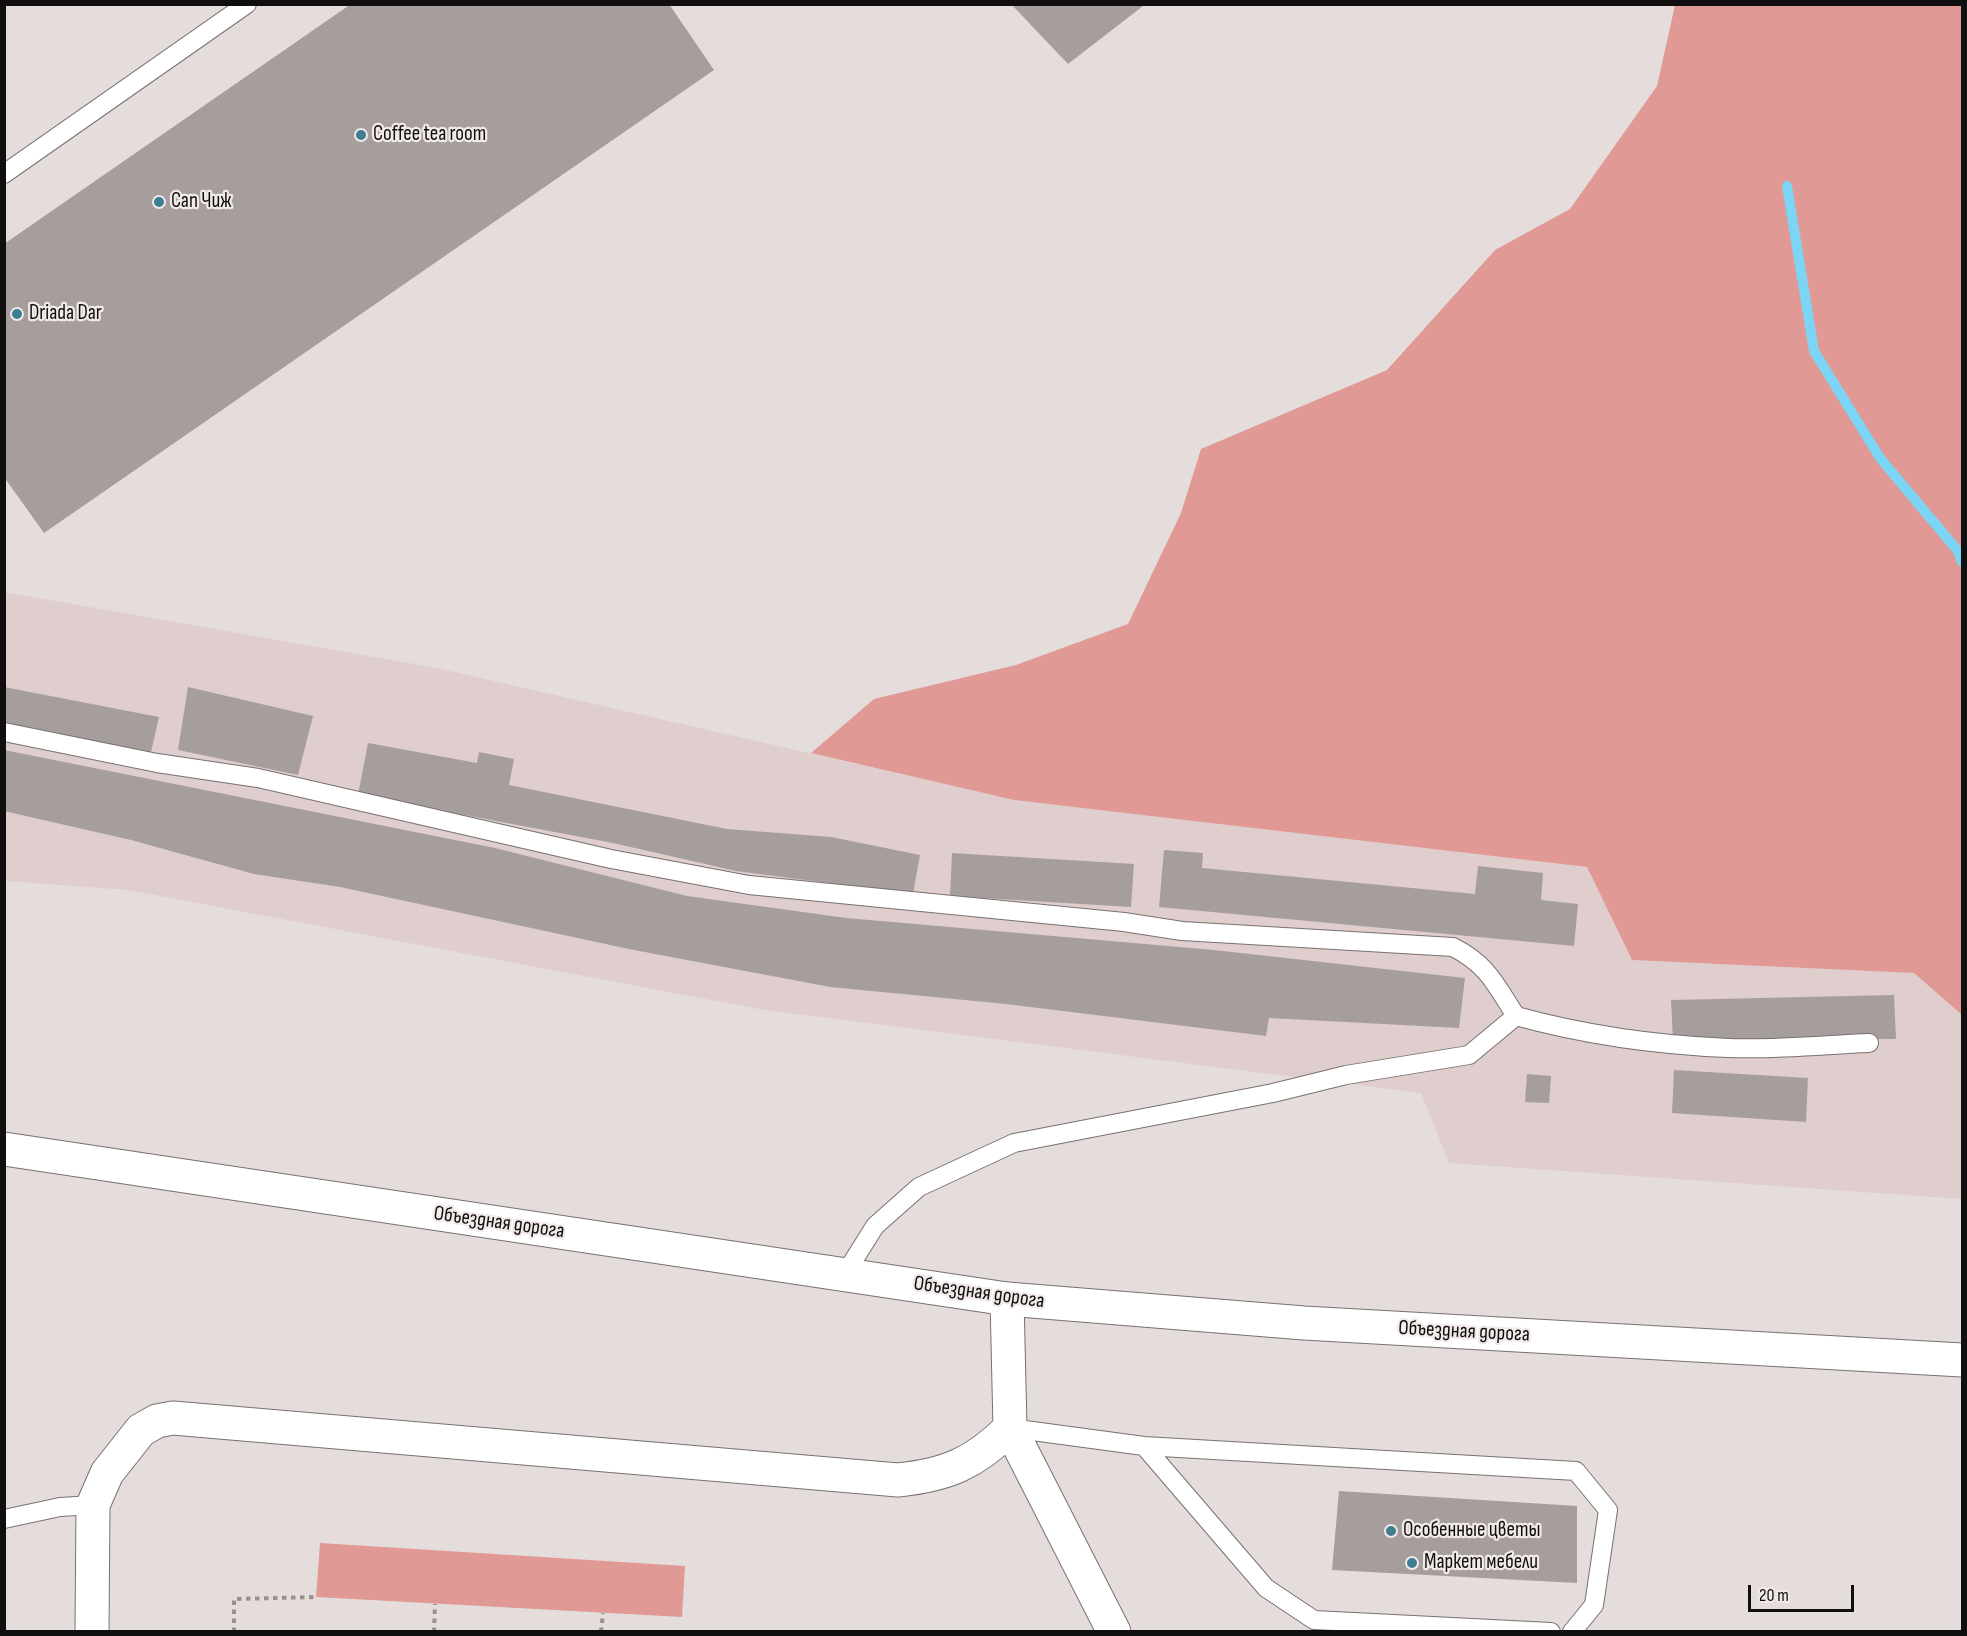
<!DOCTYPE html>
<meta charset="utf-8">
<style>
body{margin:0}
#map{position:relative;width:1967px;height:1636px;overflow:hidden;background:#e5dddc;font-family:"Sofia Sans Condensed",sans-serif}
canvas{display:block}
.frame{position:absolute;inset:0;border:6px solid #100e0e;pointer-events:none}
.scale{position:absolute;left:1748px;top:1585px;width:106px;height:27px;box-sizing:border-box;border:3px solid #100e0e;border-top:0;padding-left:8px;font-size:18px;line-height:21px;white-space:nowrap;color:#100e0e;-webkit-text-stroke:4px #f2eae9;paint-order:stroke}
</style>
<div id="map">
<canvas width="1967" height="1636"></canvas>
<div class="frame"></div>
<div class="scale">20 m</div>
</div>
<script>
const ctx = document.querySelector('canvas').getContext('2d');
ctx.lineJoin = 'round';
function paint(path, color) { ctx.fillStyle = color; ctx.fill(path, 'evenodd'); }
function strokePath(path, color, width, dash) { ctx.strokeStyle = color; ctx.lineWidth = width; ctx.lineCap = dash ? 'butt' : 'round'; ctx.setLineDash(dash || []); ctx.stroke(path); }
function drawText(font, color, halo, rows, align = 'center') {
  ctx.font = font + ' "Sofia Sans Condensed",sans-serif'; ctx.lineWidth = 4.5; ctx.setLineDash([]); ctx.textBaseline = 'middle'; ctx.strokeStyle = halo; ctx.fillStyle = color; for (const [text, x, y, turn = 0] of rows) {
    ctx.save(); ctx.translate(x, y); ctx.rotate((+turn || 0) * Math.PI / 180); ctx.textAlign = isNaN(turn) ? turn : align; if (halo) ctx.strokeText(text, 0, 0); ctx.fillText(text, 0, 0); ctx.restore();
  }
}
const built = new Path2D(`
 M4,592l433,76 577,132 573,67 45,93 282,13 48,42v184l-513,-36 -28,-70 -657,-83 -636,-120 -123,-9z`);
const green = new Path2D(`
 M1675,5h287v1010l-48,-42 -282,-13 -45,-93 -573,-67 -203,-47 63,-54 142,-34 112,-41 53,-111 20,-64 186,-79 108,-120 75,-41 87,-123z
 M320,1543l365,23 -3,51 -366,-20z`);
const stream = new Path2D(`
 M1787,186l27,165 66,107 78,93 4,11`);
const building = new Path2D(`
 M351,4h318l45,66 -670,463 -40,-56v-233z
 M1011,4h131l1,2 -75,58z
 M4,687l155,30 -8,35 -147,-29z
 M188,687l125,29 -15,59 -120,-25z
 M368,743l109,20 2,-11 35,7 -5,26 218,44 104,8 89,18 -7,39 -177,-23 -123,-28 -255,-48z
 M4,750l491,98 192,48 159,22 368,32 251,28 -6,50 -190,-10 -3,18 -260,-32 -176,-17 -201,-38 -289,-62 -86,-13 -123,-34 -127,-29z
 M1164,850l39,3 -1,15 273,26 3,-28 65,7 -2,27 37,4 -4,42 -415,-39z
 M952,853l182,11 -3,43 -181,-11z
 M1894,995l2,44 -223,1 -2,-40z
 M1674,1070l134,8 -2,44 -134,-9z
 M1527,1074l24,2 -2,27 -24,-1z
 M1339,1491l238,15v77l-245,-13z`);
const path = new Path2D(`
 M234,1632v-33l82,-2
 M434,1632l1,-28
 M601,1632l2,-19`);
const lane = new Path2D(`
 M4,174l243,-170
 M4,732l153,31 101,15 353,81 138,26 375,37 58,9 271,16c35,18 42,37 63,69l-47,39 -123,20 -73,18 -259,50 -95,44 -44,39 -30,48
 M1516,1016c69,19 140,29 212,32 47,2 95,-3 141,-5
 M1010,1428l134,18 432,25 32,39 -14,95 -22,27
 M1144,1446l122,142 48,32 237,12
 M4,1519l56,-12 33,-2`);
const street = new Path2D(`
 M1007,1299l3,129 104,204
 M92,1632l1,-127 14,-32 34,-43 16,-9 16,-3 725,62c49,-5 77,-17 112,-52`);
const primary = new Path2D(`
 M4,1149l1003,150 297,24 658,37`);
const markers = [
 [361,135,6,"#3f7d93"],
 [159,202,6,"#3f7d93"],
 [17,314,6,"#3f7d93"],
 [1391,1531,6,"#3f7d93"],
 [1412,1563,6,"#3f7d93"]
];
const poiNames = [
 ["Coffee tea room",373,135],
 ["Сап Чиж",171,202],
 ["Driada Dar",29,314],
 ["Особенные цветы",1403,1531],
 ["Маркет мебели",1424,1563]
];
const streetNames = [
 ["Объездная дорога",499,1223,8],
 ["Объездная дорога",979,1293,8],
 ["Объездная дорога",1464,1332,3]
];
paint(built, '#dfcecd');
paint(green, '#e09994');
strokePath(stream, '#7dd5f6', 10);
paint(building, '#a69e9d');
strokePath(lane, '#787170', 20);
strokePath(street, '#787170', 35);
strokePath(primary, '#787170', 35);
strokePath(path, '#979190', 4, [4.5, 4.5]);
strokePath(lane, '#fff', 18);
strokePath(street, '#fff', 33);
strokePath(primary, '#fff', 33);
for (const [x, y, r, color] of markers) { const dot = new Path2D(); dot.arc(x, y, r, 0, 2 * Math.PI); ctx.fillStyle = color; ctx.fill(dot); strokePath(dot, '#f2eae9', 2); }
drawText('21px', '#100e0e', '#f2eae9', poiNames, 'left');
drawText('21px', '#100e0e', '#f2eae9', streetNames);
</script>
